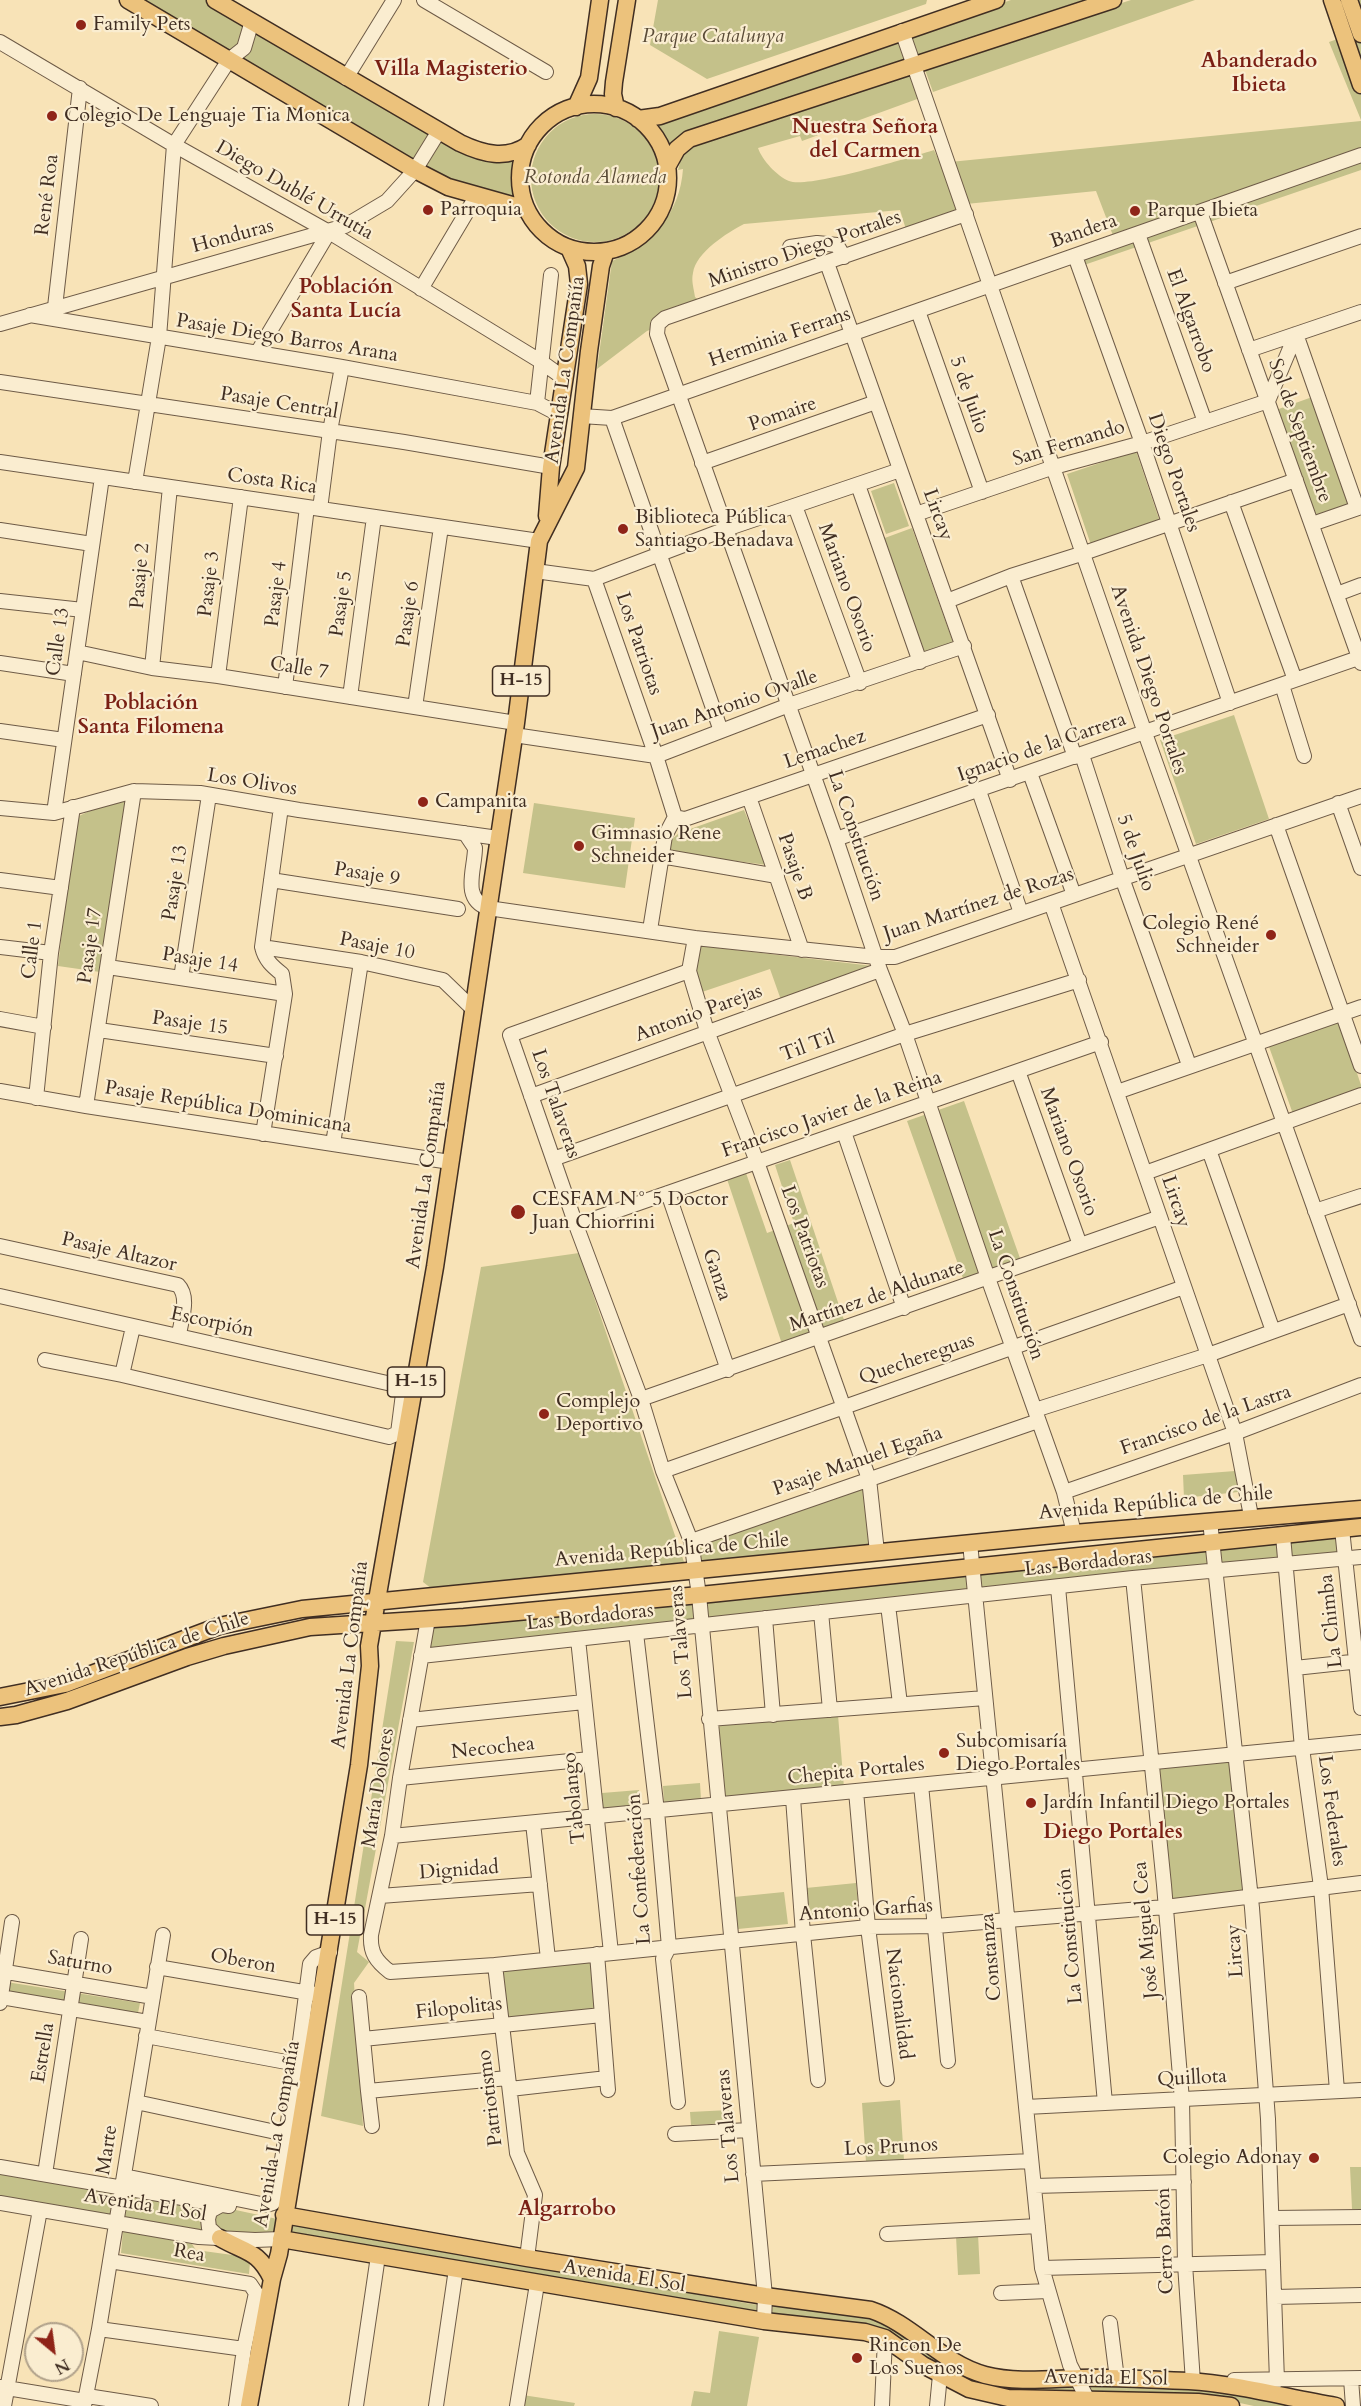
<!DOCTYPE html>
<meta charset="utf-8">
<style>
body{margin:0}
#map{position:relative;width:1361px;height:2406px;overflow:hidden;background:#f8e3b7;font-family:Cardo,serif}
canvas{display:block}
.north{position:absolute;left:24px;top:2322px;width:60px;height:60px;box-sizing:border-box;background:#faedd0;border:2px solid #b0a18a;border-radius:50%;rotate:151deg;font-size:16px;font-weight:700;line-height:24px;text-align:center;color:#402e22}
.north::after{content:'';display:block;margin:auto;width:21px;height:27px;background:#8f2418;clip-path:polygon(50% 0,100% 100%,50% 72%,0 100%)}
</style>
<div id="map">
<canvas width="1361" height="2406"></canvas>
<div class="north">N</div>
</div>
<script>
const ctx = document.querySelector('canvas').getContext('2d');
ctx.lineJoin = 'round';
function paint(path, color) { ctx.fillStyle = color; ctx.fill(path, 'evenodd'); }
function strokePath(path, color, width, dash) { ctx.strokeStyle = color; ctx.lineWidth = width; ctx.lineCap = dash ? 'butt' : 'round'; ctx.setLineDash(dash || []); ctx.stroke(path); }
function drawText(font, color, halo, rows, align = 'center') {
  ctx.font = font + ' Cardo,serif'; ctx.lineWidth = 4.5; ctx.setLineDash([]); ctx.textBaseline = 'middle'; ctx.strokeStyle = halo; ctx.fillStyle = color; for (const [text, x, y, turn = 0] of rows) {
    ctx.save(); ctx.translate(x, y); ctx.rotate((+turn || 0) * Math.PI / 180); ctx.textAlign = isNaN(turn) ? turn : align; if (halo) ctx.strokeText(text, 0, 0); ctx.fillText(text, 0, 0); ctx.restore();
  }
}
const green = new Path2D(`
 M140,0h69l146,85 160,75 -3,18 4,20 -69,-17z
 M658,0h269l-1,4 -219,75 -57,-34z
 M1011,0h73l-163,55 -251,94 -8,-16 -9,-10z
 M1131,0h64l-262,92 -9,-25z
 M1337,0h24v120l-32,-78 20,-7z
 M910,71l10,27 -118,43 -2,-5 -42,12c4,12 19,28 31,33 19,8 122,-24 145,-31l6,13 421,-42v49l-277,95 -3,-7 36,-12 -21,-55 -140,14 3,12 -51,19 -8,-26 -156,14c-17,9 -48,28 -51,49 -2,8 1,16 2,24l13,11 -61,23 -50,38 15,-108c40,-16 68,-48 71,-92l-5,1 4,-15 12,-11z
 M531 178a64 64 0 1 1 128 0a64 64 0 1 1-128 0Z
 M1315,396l42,115 -39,14 -42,-115z
 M1136,451l24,71 -69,23 -24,-71z
 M894,483l15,43 -23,8 -15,-43z
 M912,528l43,120 -33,10 -40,-119z
 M1234,715l35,104 -73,25 -36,-104z
 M126,793l-26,179 -42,-6 17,-148z
 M534,803l101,15 -10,70 -102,-15z
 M744,810l23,55 -100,-13 4,-12 8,-7z
 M701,946l172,20 -92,34 -11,-31 -68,23 -7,-20z
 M1339,1020l22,65v6l-68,23 -25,-70z
 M964,1101l57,160 -57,20 -57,-160z
 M790,1160l56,166 -63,21 -56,-168 19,-6 21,60 27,-10 -19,-58z
 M579,1253l105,309 -252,27 -9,-7 58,-315z
 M1235,1471l3,21 -54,6 -1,-23z
 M863,1484l6,63 -170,16 -3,-20z
 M1337,1536l1,19 -48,4 -1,-20z
 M1278,1542l1,18 -59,5v-18z
 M1207,1549l2,17 -230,25 1,-19z
 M969,1575l2,16 -266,28v-18z
 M693,1600l1,21 -268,28 5,-25z
 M396,1641l18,1 -57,310 12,10 -15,21 9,143 -42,-10z
 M838,1715l6,73 -121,12 -4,-76z
 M1234,1755l14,139 -82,10 -16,-141z
 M700,1783l1,17 -37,3 -1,-17z
 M639,1790l2,17 -38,3 -1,-17z
 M856,1883l3,32 -50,6 -3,-33z
 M784,1892l4,32 -50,5 -4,-32z
 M597,1954l5,61 -96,9 -6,-60z
 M0,1981l140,22 -2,10 -138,-22z
 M900,2100l4,60 -38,2 -4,-59z
 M729,2110v13l-38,2 -1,-13z
 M1350,2167h11v42h-9z
 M0,2170l222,37 69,15 460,82 111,12 18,4 72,46 158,18 95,4 99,18h-50l-33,-7 -241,-11 -89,-50 -776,-117v-6l-115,-19z
 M123,2231l69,13 4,6 51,7 3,5 -1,12 -128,-21z
 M978,2234l2,40 -22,1 -2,-39z
 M719,2331l40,6 -12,69h-56l3,-15 16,2z
 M516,2394l59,9 -1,3h-60z`);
const minor = new Path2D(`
 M424,0l122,72
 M902,31l243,702 216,606
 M0,42l174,103 155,87 211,129 25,18
 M346,78l48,-78
 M1200,212l161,451
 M966,214l-301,104 -7,6 -1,10 179,505 44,131 25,64 83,244 76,214 10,41
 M1138,234l67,188
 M790,247l27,-4 20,2 7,12
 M1075,256l67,187 88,260
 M827,263l183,517
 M1225,283l136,-47
 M421,289l56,-94
 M55,307l25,-219
 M918,311l64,181
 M30,315l312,52 195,36 23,12
 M0,324l345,-98 42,-25 28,-31 24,-39
 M1296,334l61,174
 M1249,350l112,-38
 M257,353l72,-121
 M0,382l404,60 147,25
 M537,403l14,-128
 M581,416l31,2 749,-263
 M612,418l109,313
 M0,462l539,79
 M702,463l174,-61
 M135,482l24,-145 15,-192 55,-85 15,-12 8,-27
 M858,485l62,177
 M1231,502l64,178
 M795,506l65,177
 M320,509l10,-78 12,-64
 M916,514l138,-47 88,-24 126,-42 28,-67
 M1312,524l49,-17
 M0,530l92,14
 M535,571l59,8 132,-50 174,-59
 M1011,576l64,181
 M594,579l62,177 19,61 -10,19 -15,94
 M1337,594l24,-9
 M0,601l83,9
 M947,601l64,-25 73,-23 212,-73
 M77,652l75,16 66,8 298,47
 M0,663l74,11
 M152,668l18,-181
 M218,676l23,-179
 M1282,685l22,71
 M285,687l22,-180
 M350,697l24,-180
 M415,707l26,-180
 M0,731l64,9
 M514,735l142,21 133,-51 175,-59
 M1082,755l40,123 67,187
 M1030,773l44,122
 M979,791l42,122
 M749,797l53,153
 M1338,803l23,65
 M0,808l54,5 80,-22 66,2 99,17 199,28
 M54,813l48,-336
 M675,817l10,2 303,-104
 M1276,825l85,241
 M465,833l10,15c0,21 -14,51 13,60l207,30 181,19h19l466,-161
 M836,839l525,-182
 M661,856l116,20
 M0,880l61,8
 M271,880l187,29
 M1051,903l184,530 16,83
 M695,938l-6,33 18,60 50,131 112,317 8,73
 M0,947l51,6
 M262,947l99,15 82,18 30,29
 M108,967l177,27
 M689,971l-179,64 66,190 65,174 22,72 28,70 8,54 66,701 -1,25
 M181,978l28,-183
 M0,1019l44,8
 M99,1030l177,26
 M1018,1071l62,174
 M0,1091l86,15 364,56
 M1117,1092l244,-85
 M531,1096l349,-126
 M36,1098l15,-145 22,-146
 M86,1106l48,-315
 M844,1132l60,176
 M263,1134l22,-140 -3,-20c-10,-8 -17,-14 -20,-27l19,-140
 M333,1144l28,-182
 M1209,1150l64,181
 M553,1159l352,-125 174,-54
 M1145,1173l216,-78
 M668,1193l60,177
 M1315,1211l46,-15
 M576,1225l525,-183
 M0,1246l178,39c12,12 3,35 1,50
 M0,1296l396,89 19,1
 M45,1360l77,15 267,62 9,-4 6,-47
 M122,1375l11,-48
 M641,1399l519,-182
 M1035,1410l173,-55 141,-51
 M663,1471l521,-184
 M1064,1492l171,-59 126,-48
 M1210,1521l42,387 16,211 9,262
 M1342,1529l19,179
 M1283,1536l19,212 19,139 16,204
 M691,1541l347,-120
 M970,1543l72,725 28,97 21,41
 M1133,1578l31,307 18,215 3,164 8,118
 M1058,1587l47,516
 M888,1605l12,99
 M821,1612l9,98
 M765,1618l8,97
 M428,1619l-28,159 -8,58 -21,99c-1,18 5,26 19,37l105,-7 373,-38 68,-1 229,-19 196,-24
 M636,1633l21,178 12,136 -6,12 15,143
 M578,1639l33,314
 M421,1656l712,-78 228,-21
 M1295,1668l66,-7
 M709,1719l276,-21
 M410,1720l174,-18
 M400,1778l190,-19
 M921,1785l27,276
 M856,1791l12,136 19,152
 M793,1798l10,136 15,146
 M533,1823l15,136
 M392,1836l969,-94
 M380,1896l160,-12
 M597,1954l11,136
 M495,1965l22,188 18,42 -8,63
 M157,1967l158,27
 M0,1971l153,26
 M0,1997l148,25
 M359,1997l4,42 239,-24
 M0,2003l12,-81
 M146,2036l151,28
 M363,2039l5,52
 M510,2089l97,-11
 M136,2102l149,32
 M1026,2107l335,-17
 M372,2126l-4,-35 140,-13
 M675,2134l74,-4
 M0,2167l229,39
 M45,2174l36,-235
 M753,2174l278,-13
 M124,2176l142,29 7,-2 3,-5 21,-134 13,-100 6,-7 14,-5
 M1034,2186l150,-4
 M0,2203l199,34 56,3 26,-1
 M1272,2218l89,-1
 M887,2234l151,-8
 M220,2238l-11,-10 -1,-9 2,-8 11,-6
 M110,2261l140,23 6,9 -12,56 -8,57
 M1042,2268l231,-6
 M1001,2293l47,-2
 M1275,2297l86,-2
 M1110,2323l7,56
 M99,2329l145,20
 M1351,2379l2,27
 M1234,2380l127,-2
 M0,2387l85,14
 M87,2396l64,10
 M4,2406l36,-196
 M84,2406l15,-77 64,-394
 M356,2406l22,-150
 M436,2406l20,-137
 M517,2406l20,-122
 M882,2406l3,-68
 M937,2406l3,-31`);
const major = new Path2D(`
 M128,0l287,170 33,17 78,22
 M215,0l245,143c23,11 46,17 68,2
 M1332,0l29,85
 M1349,0l12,34
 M520 178a74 74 0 1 1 148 0a74 74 0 1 1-148 0Z
 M576,107l13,-29 11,-78
 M616,108l-3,-14 1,-12 13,-82
 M638,119l22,-3 336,-116
 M667,167l10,-18 12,-10 424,-139
 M547,516l4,-49 28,-183 -2,-18 -8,-18
 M0,1697l65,-13 154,-58 83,-17 772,-76 287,-24
 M0,1717l16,-2 51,-14 120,-44 37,-11 86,-19 154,-10 246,-23 651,-67
 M284,2215l243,43 238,38 106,14c42,14 70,53 114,65 31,8 63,4 95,3 36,-1 72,2 109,3 48,3 99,17 147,25
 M220,2238c26,15 38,12 52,41
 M281,2239l483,82 101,11 20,6 38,27 46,24 39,9 190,4 33,4
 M249,2406l23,-127 7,-25 80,-489 11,-99 -1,-20 66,-379 81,-544 23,-182 37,-73 13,-117 12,-85 5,-15`);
const markers = [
 [81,25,6,"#8f2418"],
 [52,116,6,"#8f2418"],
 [428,210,6,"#8f2418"],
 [1135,211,6,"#8f2418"],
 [623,529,6,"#8f2418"],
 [423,802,6,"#8f2418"],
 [579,846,6,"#8f2418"],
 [1271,935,6,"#8f2418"],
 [518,1212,8,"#8f2418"],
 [544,1414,6,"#8f2418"],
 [944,1753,6,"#8f2418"],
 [1031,1803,6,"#8f2418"],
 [1314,2158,6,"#8f2418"],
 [857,2358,6,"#8f2418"]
];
const shields = [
 [521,681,57],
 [416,1382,57],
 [335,1920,57]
];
const shieldNames = [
 ["H-15",521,681],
 ["H-15",416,1382],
 ["H-15",335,1920]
];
const poiNames = [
 ["Family Pets",93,25],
 ["Colegio De Lenguaje Tia Monica",64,116],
 ["Parroquia",440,210],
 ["Parque Ibieta",1147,211],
 ["Biblioteca Pública",635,518],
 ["Santiago Benadava",635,541],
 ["Campanita",435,802],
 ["Gimnasio Rene",591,834],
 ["Schneider",591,857],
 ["Colegio René",1259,924,"right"],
 ["Schneider",1259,947,"right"],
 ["CESFAM N° 5 Doctor",532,1200],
 ["Juan Chiorrini",532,1223],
 ["Complejo",556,1402],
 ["Deportivo",556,1425],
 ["Subcomisaría",956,1742],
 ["Diego Portales",956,1765],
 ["Jardín Infantil Diego Portales",1043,1803],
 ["Colegio Adonay",1302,2158,"right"],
 ["Rincon De",869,2346],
 ["Los Suenos",869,2369]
];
const parkNames = [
 ["Parque Catalunya",713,37],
 ["Rotonda Alameda",595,178]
];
const streetNames = [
 ["Diego Dublé Urrutia",294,191,30],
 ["René Roa",48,195,-83],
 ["Bandera",1084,232,-19],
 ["Honduras",233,237,-15],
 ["Ministro Diego Portales",805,250,-19],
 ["El Algarrobo",1190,321,70],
 ["Herminia Ferrans",780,338,-19],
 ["Pasaje Diego Barros Arana",287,339,9],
 ["Avenida La Compañía",566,370,-82],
 ["5 de Julio",968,395,71],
 ["Pasaje Central",279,404,9],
 ["Pomaire",783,415,-19],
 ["Sol de Septiembre",1299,431,70],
 ["San Fernando",1069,444,-17],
 ["Diego Portales",1173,473,71],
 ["Costa Rica",272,482,8],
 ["Lircay",937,515,70],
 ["Pasaje 2",141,576,-85],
 ["Pasaje 3",210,584,-83],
 ["Mariano Osorio",846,588,70],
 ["Pasaje 4",277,594,-83],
 ["Pasaje 5",342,604,-82],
 ["Pasaje 6",409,614,-82],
 ["Calle 13",59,642,-82],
 ["Los Patriotas",638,644,71],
 ["Calle 7",299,669,9],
 ["Avenida Diego Portales",1148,680,71],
 ["Juan Antonio Ovalle",735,705,-19],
 ["Ignacio de la Carrera",1042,748,-19],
 ["Lemachez",825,750,-19],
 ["Los Olivos",252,783,9],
 ["La Constitución",855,836,71],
 ["5 de Julio",1135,853,71],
 ["Pasaje B",794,867,71],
 ["Pasaje 9",367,875,9],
 ["Pasaje 13",176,883,-81],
 ["Juan Martínez de Rozas",979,905,-18],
 ["Pasaje 17",91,946,-82],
 ["Pasaje 10",377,947,11],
 ["Calle 1",33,950,-83],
 ["Pasaje 14",200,961,9],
 ["Antonio Parejas",699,1014,-20],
 ["Pasaje 15",190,1024,8],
 ["Til Til",808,1047,-20],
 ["Los Talaveras",555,1104,71],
 ["Pasaje República Dominicana",228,1108,9],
 ["Francisco Javier de la Reina",832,1115,-19],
 ["Mariano Osorio",1068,1152,70],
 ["Avenida La Compañía",427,1175,-82],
 ["Lircay",1175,1202,71],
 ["Los Patriotas",804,1237,70],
 ["Pasaje Altazor",119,1253,13],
 ["Ganza",716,1275,71],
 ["La Constitución",1015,1295,71],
 ["Martínez de Aldunate",877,1297,-19],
 ["Escorpión",212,1323,12],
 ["Quechereguas",917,1360,-19],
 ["Francisco de la Lastra",1206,1421,-19],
 ["Pasaje Manuel Egaña",858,1462,-19],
 ["Avenida República de Chile",1156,1504,-5],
 ["Avenida República de Chile",672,1551,-5],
 ["Las Bordadoras",1088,1564,-6],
 ["Las Bordadoras",590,1618,-6],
 ["La Chimba",1332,1621,-96],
 ["Los Talaveras",682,1642,-95],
 ["Avenida República de Chile",137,1655,-18],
 ["Avenida La Compañía",351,1655,-83],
 ["Necochea",493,1749,-6],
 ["Chepita Portales",856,1772,-6],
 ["María Dolores",379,1788,-81],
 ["Tabolango",575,1798,-96],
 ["Los Federales",1331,1811,82],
 ["La Confederación",640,1869,-94],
 ["Dignidad",459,1871,-4],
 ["Antonio Garfias",866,1911,-4],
 ["José Miguel Cea",1147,1930,-95],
 ["La Constitución",1071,1936,-95],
 ["Lircay",1236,1951,-94],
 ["Constanza",992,1957,-95],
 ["Oberon",243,1962,10],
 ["Saturno",80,1964,10],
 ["Nacionalidad",898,2004,83],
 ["Filopolitas",459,2009,-6],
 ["Estrella",44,2053,-81],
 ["Quillota",1192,2079,-3],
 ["Patriotismo",491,2098,-97],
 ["Los Talaveras",729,2126,-95],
 ["Avenida La Compañía",278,2134,-80],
 ["Los Prunos",891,2148,-3],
 ["Marte",108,2150,-81],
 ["Avenida El Sol",145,2206,9],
 ["Cerro Barón",1166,2241,-92],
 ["Rea",189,2254,10],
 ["Avenida El Sol",624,2277,9],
 ["Avenida El Sol",1106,2379,1]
];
const neighbourhoodNames = [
 ["Abanderado",1259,62],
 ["Ibieta",1259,86],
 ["Villa Magisterio",451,70],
 ["Nuestra Señora",865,128],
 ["del Carmen",865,152],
 ["Población",346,288],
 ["Santa Lucía",346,312],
 ["Población",151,704],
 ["Santa Filomena",151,728],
 ["Diego Portales",1113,1833],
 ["Algarrobo",567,2210]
];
paint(green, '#c4c18a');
strokePath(minor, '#6e5b47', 16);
strokePath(major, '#402e22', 19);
strokePath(minor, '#faedd0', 14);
strokePath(major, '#ecc27c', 16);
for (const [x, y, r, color] of markers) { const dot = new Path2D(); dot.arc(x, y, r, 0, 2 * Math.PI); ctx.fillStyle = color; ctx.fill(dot); strokePath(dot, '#faedd0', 2); }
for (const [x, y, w] of shields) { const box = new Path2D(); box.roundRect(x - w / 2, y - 15, w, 30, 4.5); ctx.fillStyle = '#faedd0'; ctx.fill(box); strokePath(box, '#402e22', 1.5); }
drawText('bold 18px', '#402e22', null, shieldNames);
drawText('20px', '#402e22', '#faedd0', poiNames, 'left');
drawText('italic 20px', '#5a4b37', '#faedd0', parkNames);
drawText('20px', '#402e22', '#faedd0', streetNames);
drawText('bold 21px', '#7a1f14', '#faedd0', neighbourhoodNames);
</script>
